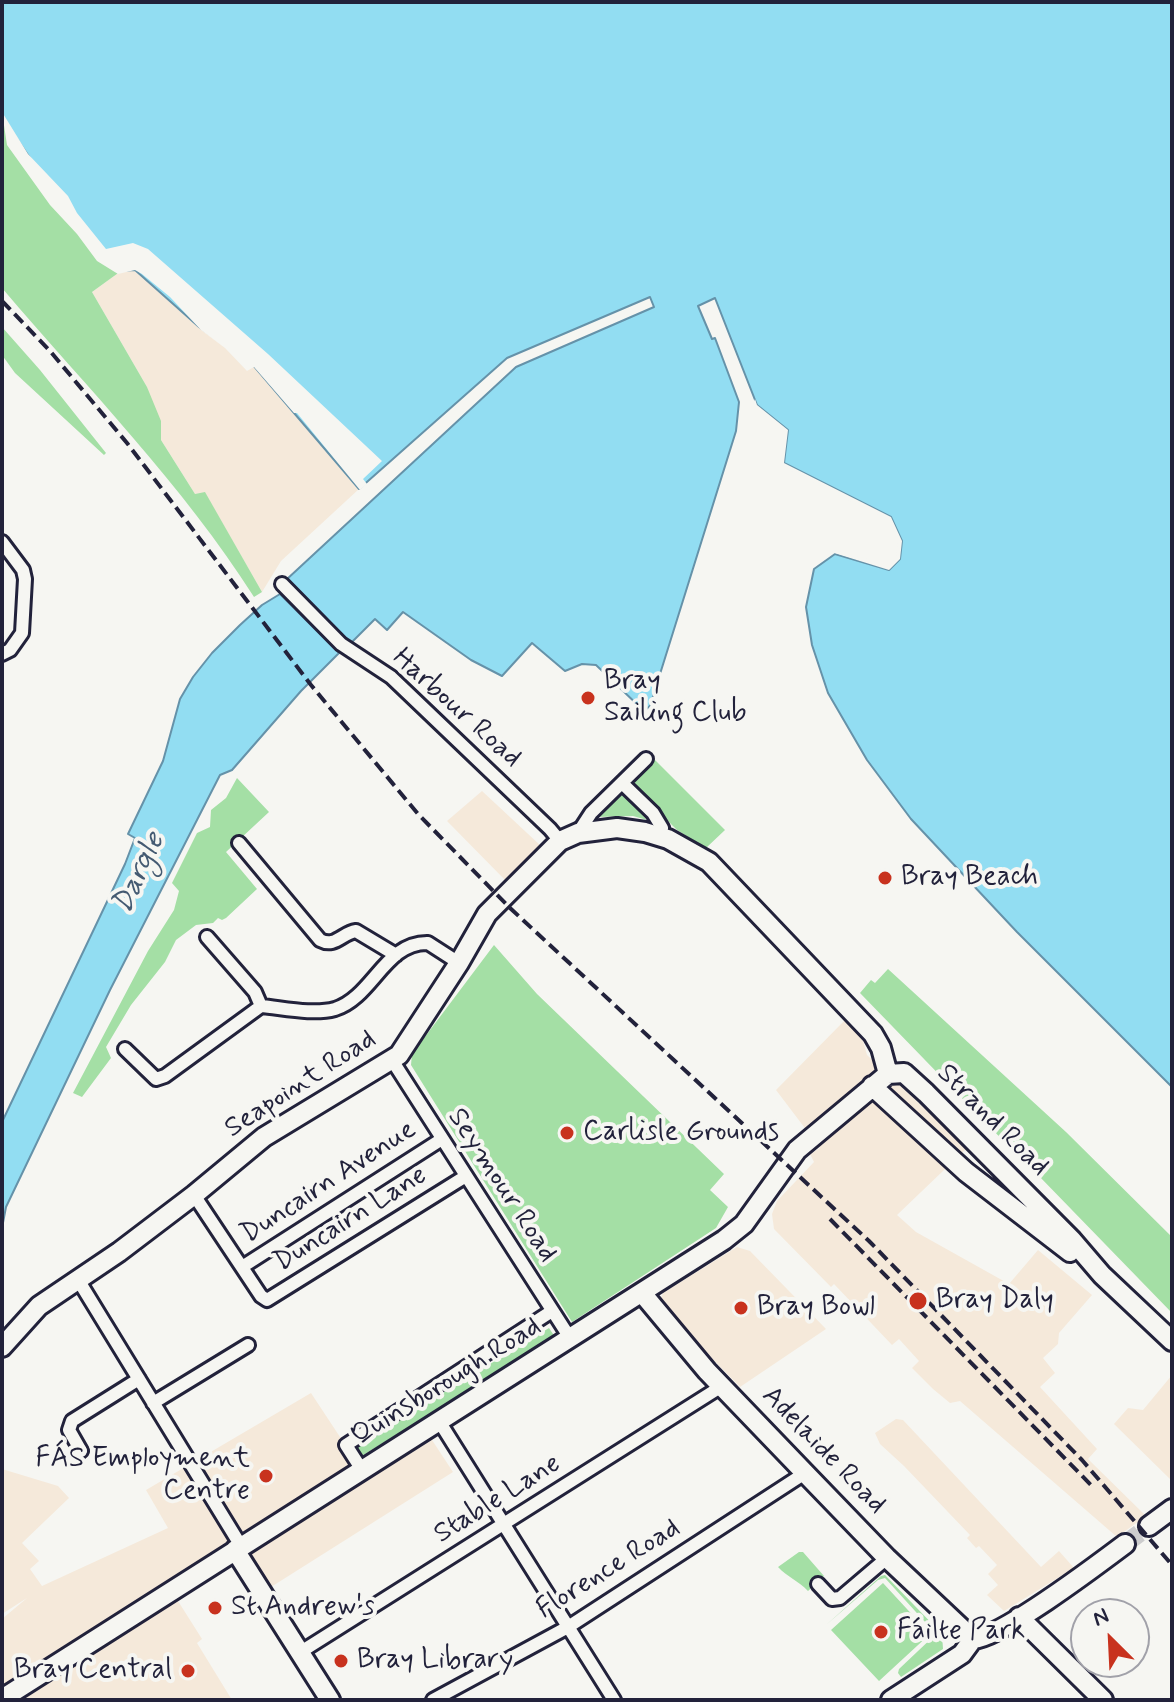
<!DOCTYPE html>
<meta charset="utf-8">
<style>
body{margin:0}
#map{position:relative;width:1174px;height:1702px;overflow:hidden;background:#f6f6f2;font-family:Mynerve,sans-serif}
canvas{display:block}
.frame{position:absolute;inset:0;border:4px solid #22223b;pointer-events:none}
.north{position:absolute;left:1070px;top:1598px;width:80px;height:80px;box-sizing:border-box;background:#f6f6f2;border:2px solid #a1a1a9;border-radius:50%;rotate:336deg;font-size:22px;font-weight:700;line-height:32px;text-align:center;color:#22223b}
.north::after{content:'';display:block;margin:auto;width:28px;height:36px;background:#c8321e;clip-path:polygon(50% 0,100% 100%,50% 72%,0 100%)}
</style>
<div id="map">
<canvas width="1174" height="1702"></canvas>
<div class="frame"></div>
<div class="north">N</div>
</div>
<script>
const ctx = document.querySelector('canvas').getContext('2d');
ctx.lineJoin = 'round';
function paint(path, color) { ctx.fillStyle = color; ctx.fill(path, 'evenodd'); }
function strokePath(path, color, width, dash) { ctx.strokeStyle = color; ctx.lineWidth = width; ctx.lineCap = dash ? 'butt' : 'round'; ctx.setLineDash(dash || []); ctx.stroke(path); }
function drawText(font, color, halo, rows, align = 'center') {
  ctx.font = font + ' Mynerve,sans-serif'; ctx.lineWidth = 8; ctx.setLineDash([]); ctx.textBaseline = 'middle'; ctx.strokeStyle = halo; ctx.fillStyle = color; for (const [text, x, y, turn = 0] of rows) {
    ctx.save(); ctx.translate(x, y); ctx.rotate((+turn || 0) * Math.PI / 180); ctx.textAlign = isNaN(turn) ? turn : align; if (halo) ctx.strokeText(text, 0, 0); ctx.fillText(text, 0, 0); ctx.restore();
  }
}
const built = new Path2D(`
 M135,270l118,94 106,125 -78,72 -19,31 -57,-99 -10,1 -34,-54 -14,-53 -55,-95 29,-21z
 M482,791l59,55 -35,35 -59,-60z
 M845,1020l18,21 4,14 100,93 -70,67 19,17 93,52 29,-34 54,45 -33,38 -1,11 -15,14 12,15 -15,14 57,62 -9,10 58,57 -29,21 -157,-136 -10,2 -17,-14 -21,-21 7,-7 -20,-22 -7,6 -58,-61 -3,3 -57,-58 -2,-15 5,-13 37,-39 -4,-8 10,-6 -44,-58z
 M737,1247l13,4 76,78 -86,58 -51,-52 -28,-37 2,-5z
 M1172,1375v106l-58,-57 14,-16 15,2z
 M311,1393l29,44 11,5 14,21 -234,148 9,13 38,-23 24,38 -5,4 35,57h-230v-81l25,-21 -25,16v-145l56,17 11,12 -47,45 17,18 -9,8 12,17 126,-58 -22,-38z
 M896,1419l7,1 138,147 18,-16 15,17 -70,43 -17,-16 11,-10 -10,-11 9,-9 -18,-19 -3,2 -9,-10 3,-3 -66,-69 -24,-22 -5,-11z
 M432,1440l21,32 -182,115 -21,-34z`);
const green = new Path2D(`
 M2,117l119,154 -29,21 55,95 14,34v19l34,54 10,-2 57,100 -8,5c-71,-112 -166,-208 -252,-309z
 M2,327l38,43 66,83 -2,2 -89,-82 -13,-18z
 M654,759l71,71 -19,18 -29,-18 -42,-42 -1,-11z
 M237,778l32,34 -43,40 31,37 -31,29 -4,2 -4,-2 -5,5 -17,2 -20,15 -11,22 -34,43 -25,42 5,11 -29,39 -9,-4 75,-142 26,-41 5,-19 -7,-8 25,-50 13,-6 1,-17 15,-12z
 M621,795l4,1 22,24 -14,-4 -37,1 19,-20z
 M494,945l43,49 187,180 -14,16 18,17 -12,21 -144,94 -161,-257 1,-11z
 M888,969l178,163 106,105v76l-134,-138 4,-5 -14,-14 -6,4 -162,-167 11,-13 4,3z
 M549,1328l6,9 -195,120 -6,-10z
 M799,1552h4l21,24 -16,15c-9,-10 -21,-14 -30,-24z
 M885,1575l57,59 1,15 -42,28 -3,-4 1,-4 37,-35 -51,-56 -7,2 -52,45 55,-49z
 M883,1583l47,51 -51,47 -48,-51z`);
const water = new Path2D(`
 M2,2h1170v1085l-155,-155 -106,-113 -44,-59 -39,-67 -16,-48 -6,-38 8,-38 21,-15 54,16 11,-11 2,-18 -11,-24 -107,-54 4,-33 -31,-25 -42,-107 -17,8 14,33 3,-1 24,64 -3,29 -86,275 -6,5 -48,-46 -14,-1 -17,7 -33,-28 -30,33 -31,-16 -68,-48 -16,18 -12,-11 -25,25 -5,-1 -59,-63 230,-213 138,-60 -4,-10 -143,61 -148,131 -106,-124 -54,-38 -64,-57 -14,1 -41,-40 -78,-114z
 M280,594l59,59 -38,38 -69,79 -12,5 -110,215 -104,217 -4,21v-106l123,-258 10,-26 -7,-4 35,-73 17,-62 13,-22 19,-24 28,-28 22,-20z`);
const pier = new Path2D(`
 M2,112l26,42 40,42 9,17 29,36 27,-6 15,6 120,105 114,107 -19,18 4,5 -7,6 -63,-77h-3l-40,-46 -7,4 -22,-23 -24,-18 -31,-33 -28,-23 -7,-4 -17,4 -21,-13 -20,-27 -27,-29 -43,-60z
 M755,399l2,6 31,25 -4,33 107,54 11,24 -2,18 -11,11 -58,-18 5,-2 52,15 8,-8 2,-15 -10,-22 -107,-54 3,-34 -30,-25 -1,-3z`);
const secondaryTunnel = new Path2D(`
 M1125,1544l24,-18`);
const street = new Path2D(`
 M2,542l21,28 2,9 -3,54 -12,17 -8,4
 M282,584l59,60 50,33 159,152 10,12
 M622,783l31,30 9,15 -3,7
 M578,833l13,-20 55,-54
 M239,843l81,97c15,8 22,-7 36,-9l40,24
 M207,937l48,55 6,14
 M125,1049l31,30 9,-3 96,-70c22,2 52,9 74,3 38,-12 50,-67 93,-66l31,20
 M392,1060l178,278
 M194,1195l67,101 6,4 199,-124
 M242,1267l200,-128
 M77,1278l164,268
 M153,1403l95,-58
 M439,1421l175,279
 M81,1451l-12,-21 3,-9 67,-42
 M362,1470l-16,-25 206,-134
 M818,1584l14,15 8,-1 47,-40
 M299,1653l423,-267
 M433,1700l135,-73 237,-154`);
const secondary = new Path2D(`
 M888,1074l16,-1 22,20 146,147 30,35 70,66
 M872,1086l94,86 104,80
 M642,1293l65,78 98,102 82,85 86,81
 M2,1347l37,-41 80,-54 75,-57 70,-58 135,-82 60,-92 28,-49 73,-73 18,-8 39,-5 28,4 23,7 41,23 164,172 8,14 7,26
 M1149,1526l23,-17
 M235,1550l95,150
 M1019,1617l84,83
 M973,1639c29,-2 124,-74 152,-95
 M2,1699l722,-459 20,-16 53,-74 91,-76
 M891,1700l71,-46 11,-15`);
const rail = new Path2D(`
 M2,301l48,50 77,92 184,242 107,129 92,94 359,333 213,219 90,105
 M830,1219l261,266`);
const markers = [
 [588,698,8,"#c8321e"],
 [885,878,8,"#c8321e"],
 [567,1133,8,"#c8321e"],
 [918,1301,10,"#c8321e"],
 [741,1308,8,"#c8321e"],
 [266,1476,8,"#c8321e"],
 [215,1608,8,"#c8321e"],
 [881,1632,8,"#c8321e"],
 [341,1661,8,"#c8321e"],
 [188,1671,8,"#c8321e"]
];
const poiNames = [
 ["Bray",604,682],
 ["Sailing Club",604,714],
 ["Bray Beach",901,878],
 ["Carlisle Grounds",583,1133],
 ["Bray Daly",936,1301],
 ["Bray Bowl",757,1308],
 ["FÁS Employment",250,1460,"right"],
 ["Centre",250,1492,"right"],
 ["St Andrew's",231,1608],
 ["Fáilte Park",897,1632],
 ["Bray Library",357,1661],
 ["Bray Central",172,1671,"right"]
];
const streetNames = [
 ["Harbour Road",456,709,42],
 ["Seapoint Road",301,1085,-33],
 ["Strand Road",992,1121,45],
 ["Duncairn Avenue",329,1183,-33],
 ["Seymour Road",501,1186,57],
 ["Duncairn Lane",351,1220,-32],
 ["Quinsborough Road",447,1383,-32],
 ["Adelaide Road",823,1451,46],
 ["Stable Lane",498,1500,-32],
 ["Florence Road",609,1570,-32]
];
const waterNames = [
 ["Dargle",140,874,-65]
];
paint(built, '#f5e9da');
paint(green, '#a4dfa5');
paint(water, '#92ddf2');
strokePath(water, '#6592a9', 2);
paint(pier, '#f6f6f2');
strokePath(secondaryTunnel, '#cccccd', 18, [18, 9]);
strokePath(street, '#22223b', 18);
strokePath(secondary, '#22223b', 24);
strokePath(street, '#f6f6f2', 12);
strokePath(secondary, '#f6f6f2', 18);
strokePath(rail, '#22223b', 4, [12, 6]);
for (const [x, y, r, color] of markers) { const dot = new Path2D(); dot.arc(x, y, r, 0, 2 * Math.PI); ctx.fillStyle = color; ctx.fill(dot); strokePath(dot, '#f6f6f2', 3); }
drawText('28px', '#22223b', '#f6f6f2', poiNames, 'left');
drawText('28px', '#22223b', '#f6f6f2', streetNames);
drawText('italic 30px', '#445a72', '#f6f6f2', waterNames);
</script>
